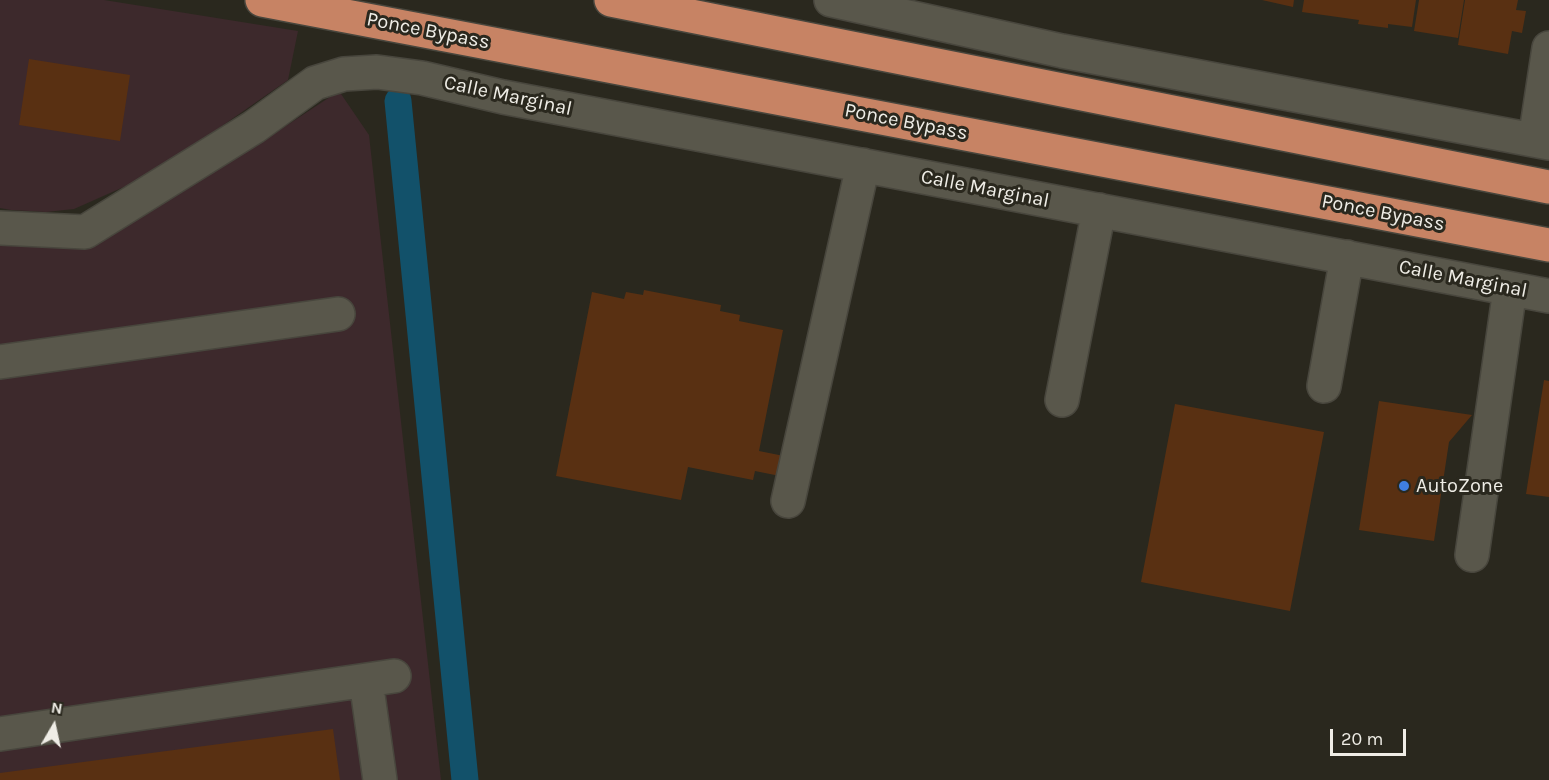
<!DOCTYPE html>
<style>
body{margin:0}
#map{position:relative;width:1549px;height:780px;overflow:hidden;background:#2a281e;font-family:Karla,sans-serif}
canvas{display:block}
.north{position:absolute;left:24px;top:696px;width:60px;height:60px;-webkit-text-stroke:4px #2a281e;paint-order:stroke;rotate:9deg;font-size:16px;font-weight:700;line-height:24px;text-align:center;color:#efede6}
.north::after{content:'';display:block;margin:auto;width:21px;height:27px;background:#efede6;clip-path:polygon(50% 0,100% 100%,50% 72%,0 100%)}
.scale{position:absolute;left:1330px;top:729px;width:76px;height:27px;box-sizing:border-box;border:3px solid #efede6;border-top:0;padding-left:8px;font-size:18px;line-height:21px;white-space:nowrap;color:#efede6;-webkit-text-stroke:4px #2a281e;paint-order:stroke}
</style>
<div id="map">
<canvas width="1549" height="780"></canvas>
<div class="north">N</div>
<div class="scale">20 m</div>
</div>
<script>
const ctx = document.querySelector('canvas').getContext('2d');
ctx.lineJoin = 'round';
function paint(path, color) { ctx.fillStyle = color; ctx.fill(path, 'evenodd'); }
function strokePath(path, color, width, dash) { ctx.strokeStyle = color; ctx.lineWidth = width; ctx.lineCap = dash ? 'butt' : 'round'; ctx.setLineDash(dash || []); ctx.stroke(path); }
function drawText(font, color, halo, rows, align = 'center') {
  ctx.font = font + ' Karla,sans-serif'; ctx.lineWidth = 6; ctx.setLineDash([]); ctx.textBaseline = 'middle'; ctx.strokeStyle = halo; ctx.fillStyle = color; for (const [text, x, y, turn = 0] of rows) {
    ctx.save(); ctx.translate(x, y); ctx.rotate((+turn || 0) * Math.PI / 180); ctx.textAlign = isNaN(turn) ? turn : align; if (halo) ctx.strokeText(text, 0, 0); ctx.fillText(text, 0, 0); ctx.restore();
  }
}
const commercial = new Path2D(`
 M0,0h104l194,31 -10,49 -135,94 -79,35 -28,3 -35,-2 -11,-2z
 M339,91l30,44 72,645h-441v-537l180,-52 83,-50z`);
const canal = new Path2D(`
 M398,101l67,679`);
const building = new Path2D(`
 M1262,0h32l-1,7z
 M1304,0h112l-4,27 -24,-3v4l-30,-4 1,-4 -57,-8z
 M1419,0h45l-6,38 -44,-7z
 M1465,0h53l-2,10 10,1 -4,22 -10,-2 -4,23 -50,-9z
 M29,59l101,16 -10,66 -101,-16z
 M644,290l77,15 -1,6 20,4 -1,6 44,9 -24,121 25,5 -4,20 -25,-5 -2,9 -65,-13 -7,33 -125,-24 36,-184 32,7 2,-7 17,3z
 M1544,380l5,1v116l-23,-3z
 M1379,401l93,14 -23,27 -15,99 -75,-11z
 M1175,404l149,28 -34,179 -149,-29z
 M333,729l7,51h-340v-7z`);
const minor = new Path2D(`
 M831,0l231,51 487,92
 M1535,140l14,-92
 M0,228l85,4 169,-105 61,-44 29,-9 33,-2 45,6 81,19 1046,199
 M0,362l338,-48
 M1324,386l23,-129
 M1062,400l37,-190
 M788,501l75,-336
 M1472,555l38,-266
 M366,681l14,99
 M0,734l394,-58`);
const highway = new Path2D(`
 M262,0l1287,245
 M611,0l938,187`);
const markers = [
 [1404,486,6,"#3f7fe0"]
];
const streetNames = [
 ["Ponce Bypass",428,31,11],
 ["Calle Marginal",508,96,12],
 ["Ponce Bypass",906,122,11],
 ["Calle Marginal",985,189,11],
 ["Ponce Bypass",1383,213,11],
 ["Calle Marginal",1463,279,11]
];
const poiNames = [
 ["AutoZone",1416,486]
];
paint(commercial, '#3d292c');
strokePath(canal, '#12516a', 27);
paint(building, '#593012');
strokePath(minor, '#48463d', 36);
strokePath(highway, '#48463d', 36);
strokePath(minor, '#59574b', 33);
strokePath(highway, '#c78364', 33);
for (const [x, y, r, color] of markers) { const dot = new Path2D(); dot.arc(x, y, r, 0, 2 * Math.PI); ctx.fillStyle = color; ctx.fill(dot); strokePath(dot, '#2a281e', 2); }
drawText('20px', '#efede6', '#2a281e', streetNames);
drawText('20px', '#efede6', '#2a281e', poiNames, 'left');
</script>
